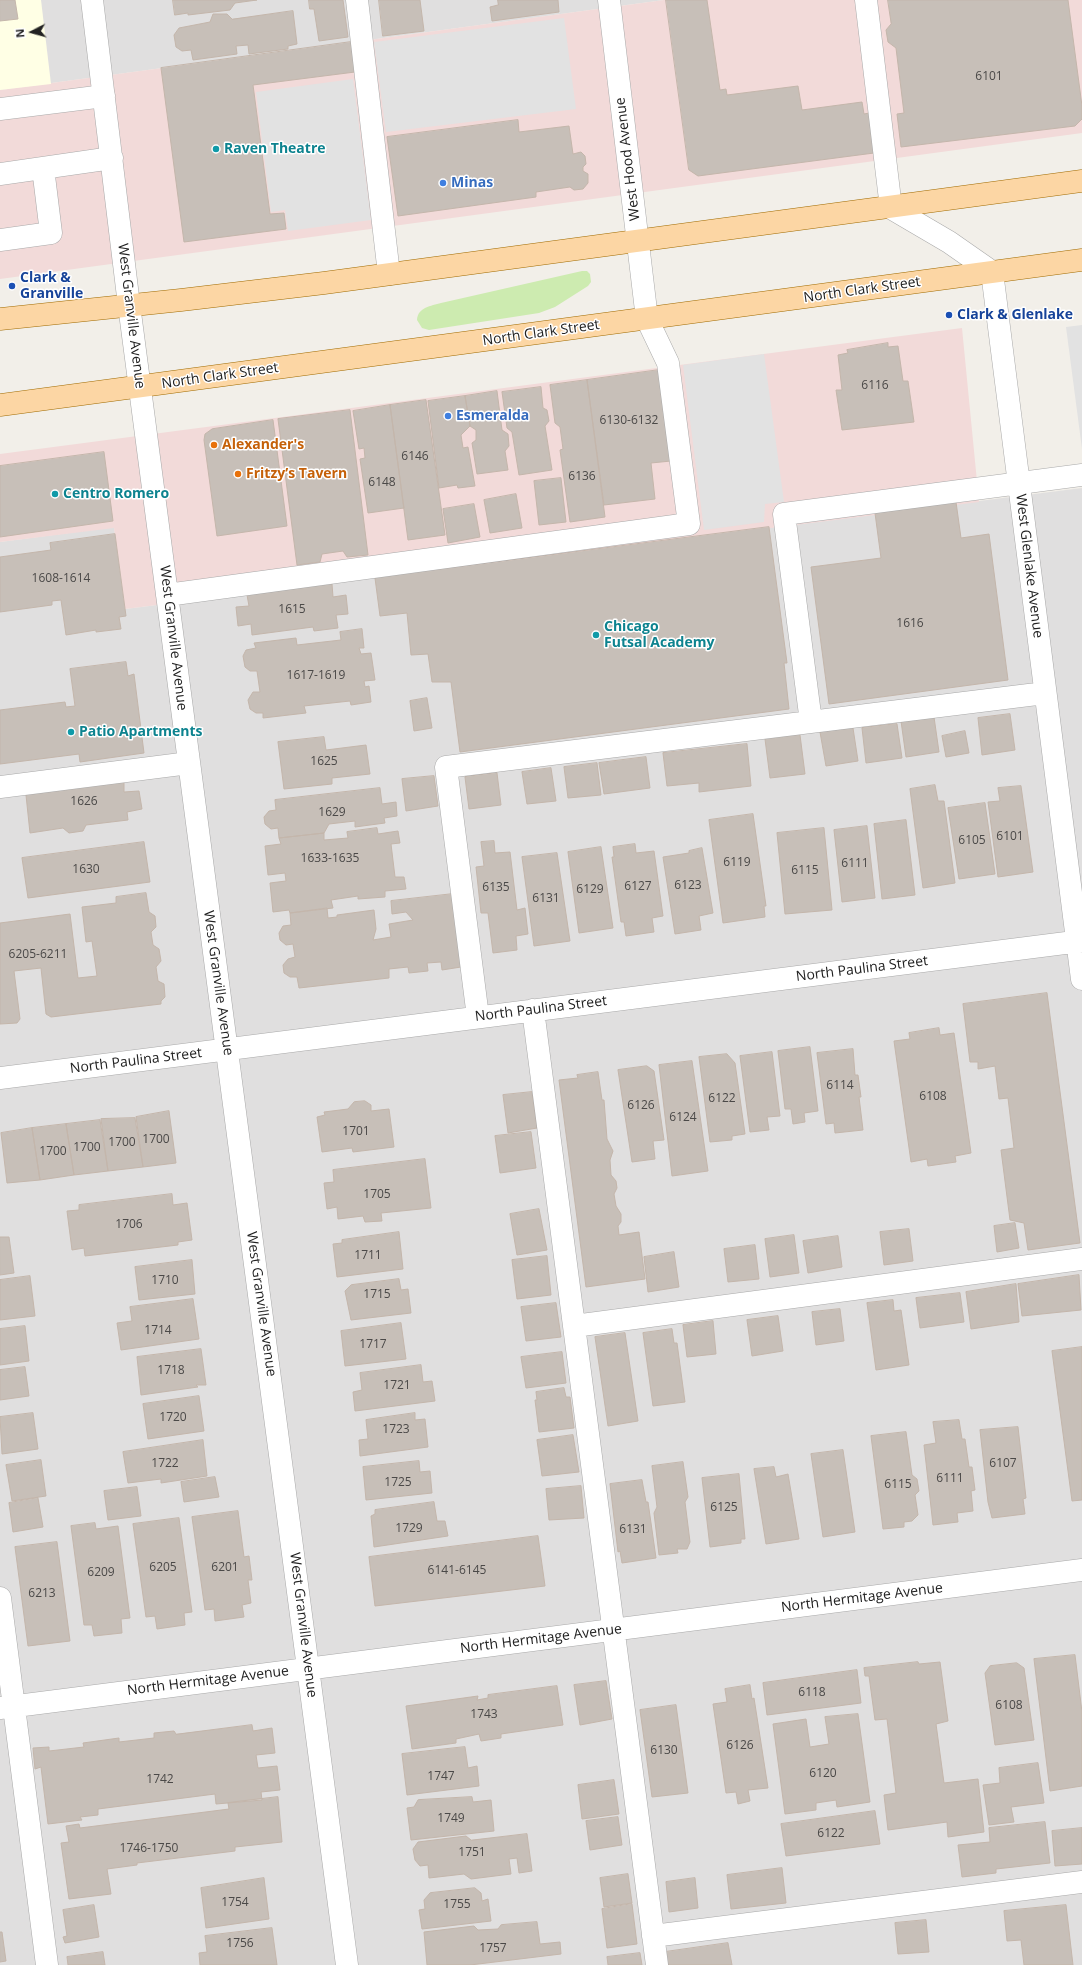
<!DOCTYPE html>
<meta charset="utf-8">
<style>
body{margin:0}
#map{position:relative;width:1082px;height:1965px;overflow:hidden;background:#f2efe9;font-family:"Open Sans",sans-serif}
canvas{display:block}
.north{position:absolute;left:12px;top:12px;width:40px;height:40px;-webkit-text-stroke:3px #fff;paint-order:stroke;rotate:264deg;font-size:11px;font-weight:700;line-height:16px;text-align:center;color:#222}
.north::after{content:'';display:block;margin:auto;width:14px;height:18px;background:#222;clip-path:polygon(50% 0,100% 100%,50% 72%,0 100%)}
</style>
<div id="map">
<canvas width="1082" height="1965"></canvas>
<div class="north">N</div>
</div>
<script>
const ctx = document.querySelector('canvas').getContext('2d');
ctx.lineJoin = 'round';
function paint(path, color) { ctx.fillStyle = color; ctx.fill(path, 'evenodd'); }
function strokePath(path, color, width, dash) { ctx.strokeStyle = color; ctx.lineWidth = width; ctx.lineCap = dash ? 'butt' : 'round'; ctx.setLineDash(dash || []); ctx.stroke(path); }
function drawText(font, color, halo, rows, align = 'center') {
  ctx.font = font + ' "Open Sans",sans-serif'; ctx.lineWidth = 3; ctx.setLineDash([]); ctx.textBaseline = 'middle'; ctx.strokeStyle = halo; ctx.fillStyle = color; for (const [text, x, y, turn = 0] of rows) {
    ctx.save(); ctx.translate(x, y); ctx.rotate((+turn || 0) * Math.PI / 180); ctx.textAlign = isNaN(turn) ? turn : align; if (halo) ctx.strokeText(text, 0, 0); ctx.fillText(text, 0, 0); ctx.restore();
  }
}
const residential = new Path2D(`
 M0,0h664l-664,90z
 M1082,488v1477h-1082v-1423l114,-15 11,82z`);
const commercial = new Path2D(`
 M664,0h418v133l-1082,146v-189z
 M962,328l17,174 -854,107 -11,-81 -114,14v-88z`);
const education = new Path2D(`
 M0,0h41l10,84 -51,6z`);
const grass = new Path2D(`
 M582,271h5l3,3 1,8 -3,4 -33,21 -16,6 -110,17 -7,-2 -5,-8c1,-13 14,-14 24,-17z`);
const parking = new Path2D(`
 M564,18l12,91 -190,23 -12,-90z
 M353,79l18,141 -83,11 -3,-21 -14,2 -15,-120z
 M1082,325v124l-16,-122z
 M764,354l20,148 -19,2 -1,18 -60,8 -21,-165z`);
const building = new Path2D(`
 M0,0h15l3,19 -18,2z
 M173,0h84l-22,3 -5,7 -42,5v-2l-13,2z
 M309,0h34l5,37 -29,4 -5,-32h-4z
 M379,0h41l4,31 -41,5z
 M498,0h60l1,12 -67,9 -2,-14 8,-2z
 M666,0h41l13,90 6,-1 1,6 71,-9 4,24 60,-8 2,12 5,-1 5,40 -176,23 -9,-6z
 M888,0h180l14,106v13l-7,7 -174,21 -4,-33 7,-1 -8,-65 -8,-6 -2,-12 5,-6z
 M293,11l4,33 -9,2v3l-39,5 -1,-9 -12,1 1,8 -44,6 -2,-10 -9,1 -6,-4 -2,-12 5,-7 31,-6 3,-8h14l5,5z
 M351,42l4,30 -102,13 17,129 14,-1 2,16 -102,13 -23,-174z
 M518,120l1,12 50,-6 4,28 8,-2 4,4 1,8 -3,3v4l5,3v9l-5,6 -9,1 -4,-3 -34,5v5l-138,19 -11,-79z
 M888,343v4l10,-1 5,35h5l6,41 -72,8 -6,-40h6l-4,-35 10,-2 -1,-3z
 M659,370l12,91 -20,2 4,36 -51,6 -17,-125z
 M587,380l18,137 -35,5 -10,-72 3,-1 -3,-22 -5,-4 -5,-38z
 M541,387l2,21 4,2 2,11 -4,5 7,44 -33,5 -7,-43 -5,-4 -5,-36z
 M497,391l5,39 6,4 1,12 -4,5 3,19 -31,4 -5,-31 4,-3v-10l-6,-4 -5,-30z
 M465,396l5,30 -9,9 2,13 5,-1 7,39 -17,2 -1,-3 -18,3 -11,-87z
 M426,400l19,135 -37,5 -18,-135z
 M390,405l14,103 -36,5 -8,-54 5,-1 -1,-10 -5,1 -6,-38z
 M350,410l18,145 -21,2 -4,-6 -21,3 -2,8 -23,3 -19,-146z
 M273,420l14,106 -70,10 -13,-96 1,-6 7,-5z
 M104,452l9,69 -113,16v-71z
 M561,478l5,44 -27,3 -5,-44z
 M516,494l6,34 -32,5 -6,-33z
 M956,502l5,36 28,-4 19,146 -179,24 -18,-137 70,-9 -6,-45z
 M474,504l6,33 -32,6 -5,-34z
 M769,527l18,136h-3l5,46 -329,43 -9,-70h-19l-4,-28 -17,1 -4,-42 -27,3 -5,-38z
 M115,534l11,82 -7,1 2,12 -25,3v-2l-30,5 -5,-35 -9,1v4l-52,7v-55l51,-7 -1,-7z
 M332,584l1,13 13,-2 2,19 -12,1 2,13 -24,3 -1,-4 -61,8 -1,-11 -13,2 -2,-19 13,-1 -2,-11z
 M362,629l2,19h-5l2,6 10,-1 4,27 -11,1 1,6 4,-1 2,16 -20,3 -1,-4 -46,5 2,7 -43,5v-5h-7l-6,-4 -2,-9 5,-8h7l-3,-21h-7l-5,-4 -2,-11 3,-6 10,-2 -2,-5 42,-5 1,7 44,-5 -1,-8z
 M126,662l2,14 6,-2 10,79 -64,9 -1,-8 -79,10v-54l65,-8 1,5 9,-1 -5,-37z
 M427,698l5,30 -18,3 -4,-30z
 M1010,714l5,36 -33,5 -4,-37z
 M934,717l5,35 -33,5 -5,-36z
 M897,724l5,34 -36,5 -4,-35z
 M853,728l5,33 -32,5 -6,-34z
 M965,731l4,22 -23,4 -4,-21z
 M800,735l5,39 -35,4 -5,-39z
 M324,737l2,13 40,-5 4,29 -38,4v6l-48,5 -6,-47z
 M747,744l4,42 -52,6v-9l-32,3 -4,-33z
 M646,757l4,31 -46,6 -5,-31z
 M597,763l4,32 -33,3 -4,-31z
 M551,768l5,33 -29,3 -5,-32z
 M497,773l4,32 -32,4 -4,-32z
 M434,776l4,30 -32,5 -4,-32z
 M124,783v9l15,-1 3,18 -15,3 1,8 -42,5 -3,6 -14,2 -6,-5 -33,5 -4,-38z
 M935,785l3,16h6l11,82 -32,5 -13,-99z
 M1021,786l12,86 -35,5 -10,-75 12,-1 -2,-13z
 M380,788l2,16 14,-2 1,14 -13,2 1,5 -30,4v-6l-26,3 -5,9 -45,5 -1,-10 -7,1 -6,-5 -1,-7 5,-6 7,-1 -1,-10z
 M985,803l10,71 -36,5 -11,-71z
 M753,814l13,92h-2l1,11 -42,6 -14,-103z
 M906,820l9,75 -33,4 -8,-75z
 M867,826l8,72 -33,4 -8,-72z
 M377,828l1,6 20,-3 2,12 -9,1 4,33h9l2,12 -21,2v6l-27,2v-3l-27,4 2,8 -43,5 -1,-3 -16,2 -3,-29 16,-2 -1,-8 -17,2 -3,-29 16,-2 -2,-6 45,-5v7l24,-2 -1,-6z
 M824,828l8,82 -47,4 -8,-81z
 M494,841l1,12 15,-1 7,58 8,-2 3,26 -12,2 1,14 -24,3 -5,-40h-7l-5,-46 8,-1 -3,-24z
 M144,842l6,40 -122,16 -6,-40z
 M635,844l1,9 18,-2 9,65 -11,2 2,14 -28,4 -2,-14h-3l-9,-65h2l-1,-10z
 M601,847l12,81 -34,5 -11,-81z
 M702,848l11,65 -14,3 2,14 -26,4 -12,-77 26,-4v-2z
 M557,853l13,88 -36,5 -12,-89z
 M146,893l3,19 6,4 1,11 -5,5 2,13 6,4 2,12 -5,6 2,14 6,3 1,13 -4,4v3l-110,13 -5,-3 -5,-46 -27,3 6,48 -3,4 -17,1v-101l70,-9 8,64 19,-2 -5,-35 -6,1 -4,-35 34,-4v-6z
 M453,894l8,73 -19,3 -1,-8 -14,1 1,8 -19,2 -1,-6 -19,2v9l-90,10 -2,-11h-7l-6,-4 -1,-8 5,-6 7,-2 -2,-13 -7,1 -6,-5 -1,-7 4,-7 8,-1 -1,-12 37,-5 1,10 9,-1v-2l37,-5 2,19 -3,11 18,-3 -2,-13 24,-4 -7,-8 -14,2 -1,-13z
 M1047,993l33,250 -52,7 -4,-27 -14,-3 -9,-70 13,-2 -6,-50 -9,1 -4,-33 -17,3v-7h-8l-7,-58z
 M939,1028l1,7 14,-2 17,120 -16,3 1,6 -28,4 -1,-7 -16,3 -17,-121 16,-2 -1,-6z
 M810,1047l8,64 -14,2 1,9 -12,2 -2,-15h-6l-7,-58z
 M853,1049l2,26h3l3,22h-2l4,33 -28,3 -1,-10 -8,1 -9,-71z
 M772,1052l8,64 -13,1 2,13 -19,2 -10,-76z
 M727,1054l8,9 10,71 -13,2v4l-22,2 -11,-85z
 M692,1061l16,110 -36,5 -13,-111z
 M647,1066l7,5 10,69 -11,1 2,18 -23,3 -14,-92z
 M598,1072l4,28h2l3,39 6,12 -3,9 1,15 5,6 1,7 -3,6 2,12 5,8v8l-3,4 1,9 20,-3 6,47 -59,8 -27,-207 19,-2 -1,-3z
 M532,1092l5,36 -29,5 -5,-38z
 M365,1101l6,4v6l18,-2 5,38 -41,5 -1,-4 -30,4 -5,-35 8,-2 -1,-3 24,-3 6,-7z
 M169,1111l7,52 -33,4 -7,-50z
 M135,1118l8,49 -35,4 -7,-52z
 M100,1120l8,51 -34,4 -8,-51z
 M66,1124l8,51 -34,5 -8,-52z
 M32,1128l8,52 -33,3 -6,-50z
 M531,1132l5,36 -36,5 -5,-37z
 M425,1159l6,49 -50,5 1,8 -17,1 -2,-6 -25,3 -1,-12 -10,2 -3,-26 10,-1 -1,-12z
 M172,1194l1,11 14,-2 5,37 -14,2v3l-93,11 -1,-8 -12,2 -5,-39 12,-1v-5z
 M539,1209l8,41 -30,5 -7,-41z
 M1015,1223l4,25 -22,4 -3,-26z
 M909,1229l4,32 -29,4 -4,-33z
 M399,1232l4,37 -66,8 -4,-33 9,-1v-3z
 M794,1235l5,38 -29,4 -5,-38z
 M838,1236l4,31 -34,6 -5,-32z
 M0,1237h9l5,36 -14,2z
 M755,1245l4,34 -31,3 -4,-33z
 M674,1252l5,35 -31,5 -4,-35z
 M547,1256l4,39 -34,4 -5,-39z
 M192,1260l3,34 -56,6 -4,-33z
 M1079,1275l2,35 -59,6 -4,-32z
 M30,1276l5,40 -35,4v-40z
 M399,1279l2,11 7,-1 3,24 -60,7 -6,-29 6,-6z
 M1016,1284l3,38 -48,7 -5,-37z
 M960,1293l4,29 -44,6 -4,-30z
 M193,1299l6,40 -78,11 -4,-27 15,-2 -2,-14z
 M893,1300l1,11 7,-1 8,55 -33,5 -9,-67z
 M556,1303l5,34 -35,4 -5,-34z
 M840,1309l4,32 -28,4 -4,-33z
 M778,1316l5,35 -31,5 -5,-36z
 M713,1321l3,33 -29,3 -4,-32z
 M401,1323l5,36 -61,7 -4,-35z
 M25,1326l4,35 -29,4v-36z
 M672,1329l2,14h3l8,59 -32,4 -10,-73z
 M625,1333l13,88 -30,5 -13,-89z
 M1082,1347v153l-10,1 -20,-150z
 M201,1349l5,36h-10l2,2 -57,8 -4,-38z
 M562,1352l4,31 -40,5 -5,-31z
 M421,1365l2,17 9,-1 3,20 -80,10 -2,-19 9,-2 -2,-17z
 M25,1367l4,29 -29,4v-30z
 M564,1388l2,9h4l4,31 -35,4 -4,-32h2l-1,-8z
 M199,1396l5,35 -56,8 -5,-35z
 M33,1413l5,36 -36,5 -2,-37z
 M415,1413v7l10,-1 3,28 -68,9 -1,-16 9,-1 -2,-19z
 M959,1420l3,19h3l4,28h3l3,23 -4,1 2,20 -16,2 1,9 -25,3 -9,-80 12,-2 -3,-21z
 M1018,1427l8,71 -3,1 2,15 -33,4 -4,-16 -8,-72z
 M906,1432l6,43 5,4 2,12 -4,4 3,20 -6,6 -8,1v5l-21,2 -12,-93z
 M573,1435l6,37 -37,4 -5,-36z
 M203,1440l4,36 -46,7v-4l-33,4 -5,-31z
 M843,1450l12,82 -32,5 -12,-83z
 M41,1460l5,36 -34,5 -6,-36z
 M419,1461l1,11 10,-1 2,22 -66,7 -3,-33z
 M683,1462l5,35 -3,5 5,40 -3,7h-10l1,4 -19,2 -5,-42 3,-6 -5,-41z
 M774,1467l2,10 12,-3 11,65 -33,5 -12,-75z
 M739,1474l6,65h-4v4l-31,4 -8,-69z
 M215,1477l4,20 -35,5 -3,-20z
 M642,1480l4,22h2l8,56 -34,5 -2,-12 -2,1 -8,-68z
 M581,1486l3,32 -35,2 -3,-31z
 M137,1487l4,29 -33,4 -4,-29z
 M38,1498l5,29 -30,5 -4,-29z
 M434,1502l3,19h8l3,15 -74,11 -3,-31 4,-2v-4z
 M238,1511l6,46 5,-1 3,24h-4l3,23 -9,2 2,12 -29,4 -1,-12 -9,1 -13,-93z
 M179,1518l13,94 -8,1 1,12 -28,4 -2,-13 -9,1 -13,-93z
 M95,1523l1,6 22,-3 12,92 -9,1 1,14 -28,3 -2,-11h-8l-13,-99z
 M538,1536l7,50 -170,20 -6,-49z
 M57,1542l13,99 -42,5 -13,-99z
 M1075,1655l7,57v74l-32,5 -16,-132z
 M918,1662l1,2 21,-2 8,59 -12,3 8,59 34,-4 6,53 -36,5 -1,-15 -59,8 -4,-35 12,-2 -9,-74 -12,1 -6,-44h-4l-1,-8z
 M1017,1663l7,5 10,72 -39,5 -10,-72 5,-7z
 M857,1670l4,33 -94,12 -4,-32z
 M606,1681l6,38 -32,6 -6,-40z
 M750,1685l2,14 2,-1 14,90 -20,2 2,11 -12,3 -2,-12 -10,1 -13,-89 14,-2 -2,-13z
 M557,1686l6,39 -62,9v4l-20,3 -2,-7 -23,5v4l-44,6 -6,-43 72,-10 -1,4 11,-2v-3z
 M676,1705l12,88 -36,4 -12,-87z
 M858,1714l12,88 -33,5 -1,-7 -20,3v7l-31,4 -12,-90 33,-5 4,28 19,-3 -4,-27z
 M252,1725l1,6 19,-3 3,25 -19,2 2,13 19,-2 3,24 -19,2 1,8 -46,4 -1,-10 -117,15v6l-18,2 2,3 -34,4 -7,-57 -6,2 -2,-21 16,-1v4l35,-4 -1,-4 36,-5v4l35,-4v-5l20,-2 2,3z
 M465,1747l3,21 9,-2 2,20 -72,9 -5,-41z
 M1038,1763l6,40 -33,4 3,15 -25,3 -6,-40 17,-2 -1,-15z
 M614,1780l5,34 -37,5 -4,-34z
 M278,1797l4,45 -47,5v4l-98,12v2l-30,4 4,25 -42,5 -8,-56 8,-1 -3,-16 13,-2 1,4 149,-19 -1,-6z
 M472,1797l1,5 18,-2 3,31 -83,9 -4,-32 7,-1 4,-7z
 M875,1811l5,33 -94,12 -5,-32z
 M618,1817l4,28 -32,5 -4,-29z
 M1045,1822l5,41 -54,6v4l-34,4 -4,-32 32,-3 -1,-14z
 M1082,1828v36l-27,2 -3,-35z
 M527,1834l5,37 -13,2 -2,-15 -8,1 2,15 -40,5 -7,-5 -35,4 -1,-13 -8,1 -5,-6 -2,-11 5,-7 48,-6 5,4z
 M782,1868l4,35 -55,6 -4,-34z
 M628,1874l4,29 -28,4 -4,-29z
 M264,1878l5,41 -63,9 -5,-40z
 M695,1878l3,30 -29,4 -3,-30z
 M475,1888l6,5 1,8 6,-2 3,22 -69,8 -3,-19 6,-1 -1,-9 6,-7z
 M632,1904l5,40 -30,4 -5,-39z
 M94,1905l5,32 -34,6 -2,-6 4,-1 -4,-26z
 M1066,1905l7,60h-49l-3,-25 -14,1 -3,-30z
 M926,1920l3,32 -31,2 -3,-31z
 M537,1922l3,22 20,-2 1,12 -91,11h-43l-3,-33 50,-6 4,4 20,-1 3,-4z
 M272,1928l5,37h-77l-1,-12 8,-1 -2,-16z
 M0,1932h2l4,29 -6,1z
 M728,1943l4,22h-65l-2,-13z
 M103,1952l2,13h-37l-1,-8z
 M640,1953l2,12h-34l-1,-8z`);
const minor = new Path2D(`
 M92,0l37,305 218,1660
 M357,0l32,274
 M866,0l25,208 58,34 43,30 90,707
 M0,109l104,-13
 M0,174l112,-16
 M0,240l51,-7 -8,-65
 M167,595l522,-71 -21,-161 -21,-44 -38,-319
 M811,722l-27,-208 298,-39
 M0,787l189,-24
 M533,1010l124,955
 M478,1017l-32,-250 599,-74
 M0,1078l1082,-137
 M574,1326l508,-67
 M0,1598l47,367
 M0,1708l1082,-138
 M653,1936l429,-54`);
const major = new Path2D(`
 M0,319l181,-19 143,-17 758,-102
 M0,405l1082,-145`);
const markers = [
 [216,149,4,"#0f9aa8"],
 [443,183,4,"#3f7fe0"],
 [12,286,4,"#1a4fb4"],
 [949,315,4,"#1a4fb4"],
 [448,416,4,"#3f7fe0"],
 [214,445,4,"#e8710a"],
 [238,474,4,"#e8710a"],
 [55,494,4,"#0f9aa8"],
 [596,635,4,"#0f9aa8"],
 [71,732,4,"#0f9aa8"]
];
const numberNames = [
 ["6101",989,77],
 ["6116",875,386],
 ["6130-6132",629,421],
 ["6146",415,457],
 ["6136",582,477],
 ["6148",382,483],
 ["1608-1614",61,579],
 ["1615",292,610],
 ["1616",910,624],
 ["1617-1619",316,676],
 ["1625",324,762],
 ["1626",84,802],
 ["1629",332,813],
 ["6101",1010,837],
 ["6105",972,841],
 ["1633-1635",330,859],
 ["6119",737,863],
 ["6111",855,864],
 ["1630",86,870],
 ["6115",805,871],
 ["6123",688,886],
 ["6127",638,887],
 ["6135",496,888],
 ["6129",590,890],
 ["6131",546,899],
 ["6205-6211",38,955],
 ["6114",840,1086],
 ["6108",933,1097],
 ["6122",722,1099],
 ["6126",641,1106],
 ["6124",683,1118],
 ["1701",356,1132],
 ["1700",156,1140],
 ["1700",122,1143],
 ["1700",87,1148],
 ["1700",53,1152],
 ["1705",377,1195],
 ["1706",129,1225],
 ["1711",368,1256],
 ["1710",165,1281],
 ["1715",377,1295],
 ["1714",158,1331],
 ["1717",373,1345],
 ["1718",171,1371],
 ["1721",397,1386],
 ["1720",173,1418],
 ["1723",396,1430],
 ["1722",165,1464],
 ["6107",1003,1464],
 ["6111",950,1479],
 ["1725",398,1483],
 ["6115",898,1485],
 ["6125",724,1508],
 ["1729",409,1529],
 ["6131",633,1530],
 ["6205",163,1568],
 ["6201",225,1568],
 ["6141-6145",457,1571],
 ["6209",101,1573],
 ["6213",42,1594],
 ["6118",812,1693],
 ["6108",1009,1706],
 ["1743",484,1715],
 ["6126",740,1746],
 ["6130",664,1751],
 ["6120",823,1774],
 ["1747",441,1777],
 ["1742",160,1780],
 ["1749",451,1819],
 ["6122",831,1834],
 ["1746-1750",149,1849],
 ["1751",472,1853],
 ["1754",235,1903],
 ["1755",457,1905],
 ["1756",240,1944],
 ["1757",493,1949]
];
const cultureNames = [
 ["Raven Theatre",224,149],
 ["Centro Romero",63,494],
 ["Chicago",604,627],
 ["Futsal Academy",604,643],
 ["Patio Apartments",79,732]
];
const streetNames = [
 ["West Hood Avenue",628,159,-97],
 ["North Clark Street",862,290,-8],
 ["West Granville Avenue",131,316,83],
 ["North Clark Street",541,333,-8],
 ["North Clark Street",220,376,-8],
 ["West Glenlake Avenue",1029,566,83],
 ["West Granville Avenue",173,638,83],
 ["North Paulina Street",862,969,-7],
 ["West Granville Avenue",218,983,82],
 ["North Paulina Street",541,1009,-7],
 ["North Paulina Street",136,1061,-7],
 ["West Granville Avenue",261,1304,82],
 ["North Hermitage Avenue",862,1598,-7],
 ["West Granville Avenue",303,1625,83],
 ["North Hermitage Avenue",541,1639,-7],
 ["North Hermitage Avenue",208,1681,-7]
];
const shopNames = [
 ["Minas",451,183],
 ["Esmeralda",456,416]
];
const transitNames = [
 ["Clark &",20,278],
 ["Granville",20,294],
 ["Clark & Glenlake",957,315]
];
const foodNames = [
 ["Alexander's",222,445],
 ["Fritzy’s Tavern",246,474]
];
paint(residential, '#e0dfdf');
paint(commercial, '#f2dad9');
paint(education, '#ffffe5');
paint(grass, '#cdebb0');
paint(parking, '#e2e2e2');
paint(building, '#c7bfb8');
strokePath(building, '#c4b6ab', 1);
strokePath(minor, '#a9a9a9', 23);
strokePath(major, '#a06b00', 23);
strokePath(minor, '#fff', 22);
strokePath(major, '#fcd6a4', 22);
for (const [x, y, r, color] of markers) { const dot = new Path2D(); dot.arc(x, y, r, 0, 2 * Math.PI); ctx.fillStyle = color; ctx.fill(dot); strokePath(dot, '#fff', 1.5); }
drawText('12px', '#4b4948', null, numberNames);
drawText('bold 14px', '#0d838f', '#fff', cultureNames, 'left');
drawText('14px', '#222', '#fff', streetNames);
drawText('bold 14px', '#366cbe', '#fff', shopNames, 'left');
drawText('bold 14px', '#164399', '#fff', transitNames, 'left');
drawText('bold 14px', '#c56008', '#fff', foodNames, 'left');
</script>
